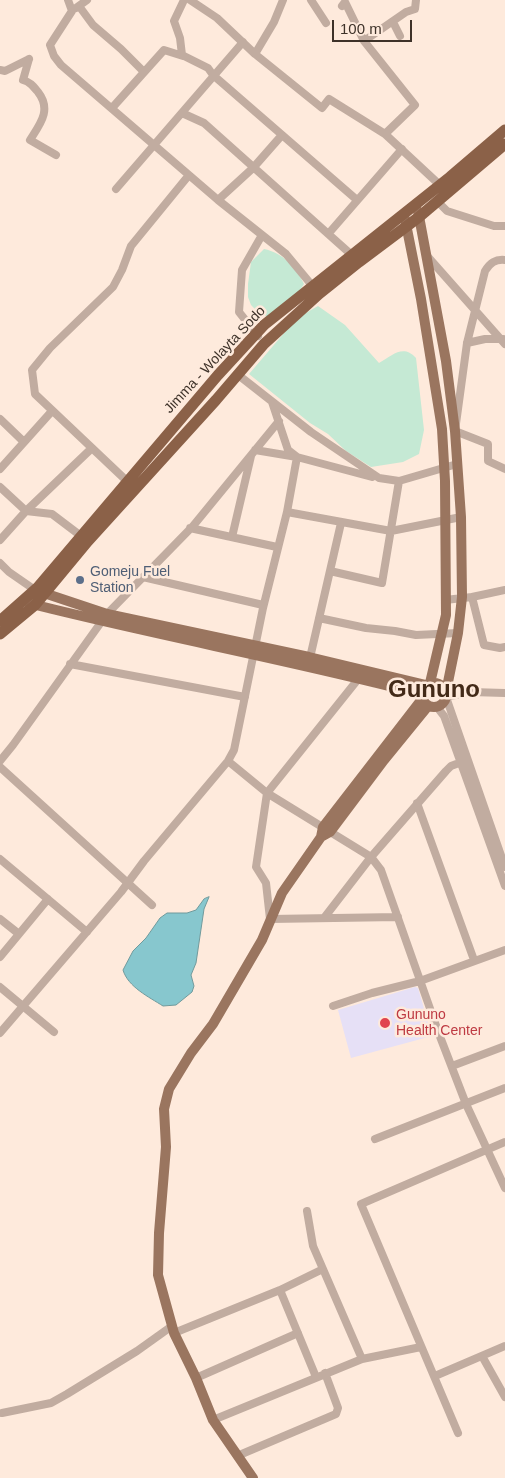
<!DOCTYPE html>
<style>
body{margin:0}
#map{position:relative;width:505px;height:1478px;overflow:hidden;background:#feeadc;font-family:Arial,sans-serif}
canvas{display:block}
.scale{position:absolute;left:332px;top:20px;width:80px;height:22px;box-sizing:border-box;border:2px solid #3e3229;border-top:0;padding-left:6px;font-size:15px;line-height:18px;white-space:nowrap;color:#3e3229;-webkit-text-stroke:4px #feeadc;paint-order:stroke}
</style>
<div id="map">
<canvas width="505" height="1478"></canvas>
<div class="scale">100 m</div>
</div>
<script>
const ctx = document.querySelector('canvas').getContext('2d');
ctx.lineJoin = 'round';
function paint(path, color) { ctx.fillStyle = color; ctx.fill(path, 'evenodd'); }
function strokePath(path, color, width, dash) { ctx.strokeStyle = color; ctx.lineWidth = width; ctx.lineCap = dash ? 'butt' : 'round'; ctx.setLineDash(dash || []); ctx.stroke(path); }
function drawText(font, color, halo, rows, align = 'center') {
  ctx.font = font + ' Arial,sans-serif'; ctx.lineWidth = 5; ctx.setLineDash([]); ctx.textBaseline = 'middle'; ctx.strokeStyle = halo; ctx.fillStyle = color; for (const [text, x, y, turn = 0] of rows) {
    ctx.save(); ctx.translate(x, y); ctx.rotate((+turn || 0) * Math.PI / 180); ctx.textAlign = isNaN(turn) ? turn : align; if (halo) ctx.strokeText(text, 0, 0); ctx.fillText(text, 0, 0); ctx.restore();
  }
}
const medical = new Path2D(`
 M415,987l3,1 14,48 -81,22 -13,-48z`);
const green = new Path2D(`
 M264,249c19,4 32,18 40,35l-6,9 -28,23h-8l-11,-11 -3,-8v-13l3,-22z
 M318,306l27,19 34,38c14,-8 24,-19 37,-5l8,72 -5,24 -16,8 -32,5 -25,-16 -18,-17 -18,-11 -61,-49 48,-56z`);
const water = new Path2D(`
 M209,897l-5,12 -8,54 -5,12 3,11 -2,6 -16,13 -13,1c-14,-9 -35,-19 -40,-36l10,-19 13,-13 14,-20 7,-5h20l9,-3 8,-11z`);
const minor = new Path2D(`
 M68,0l4,11 -22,34 4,11 7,9 157,135 68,54 29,35
 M184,0l-10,21 6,17 2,17 26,13 5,7 144,125
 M190,0l27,18 38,36 67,54 7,-9 56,35 57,53
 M311,0l15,23
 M79,6l14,19 28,24 23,23
 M342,6l3,-4 19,39 51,64 -30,29
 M76,8l11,-8
 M393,22l7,14
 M364,41l42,-29 9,-3 1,-9
 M255,54l19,-32 9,-22
 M29,59l-6,21c7,2 10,6 15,12 14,18 2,32 -8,48l26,15
 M0,70l5,1 24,-12
 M112,108l52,-58 19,6
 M182,113l22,10 150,134
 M116,189l127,-147
 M218,200l35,-32 29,-33
 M438,202l9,9 47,15h11
 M329,233l73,-84
 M428,257l77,87
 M505,260c-10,-1 -15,3 -20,11l-18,72 -12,88 33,13v17l17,8
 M258,336l-19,-24 3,-42 20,-35
 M467,343l18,-4h18
 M237,374l74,58 68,46 20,3 58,-17
 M272,402l16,48 9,7 75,20
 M0,419l24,23
 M0,469l52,-58
 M130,484l-95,-90 -3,-24 18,-22 63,-61 9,-17 9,-24 58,-71
 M0,487l26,24 26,3 33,25
 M287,512l104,19 70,-14
 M190,528l87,19
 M232,537l19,-81
 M0,540l26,-29 66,-63
 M0,563l9,9 26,18
 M330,571l52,12 17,-102
 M143,577l120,28
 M472,597l12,48 16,3 5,-1
 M445,600l27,-3 33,-7
 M319,618l47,10 29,3 21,4 42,-2
 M309,662l32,-139
 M70,664l175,33
 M359,678l-92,115 -11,74 10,16 4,36 128,-2
 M505,693l-34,-1 -25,5 59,170
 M437,707l7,9 61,170
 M0,761l13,-16 94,-131 86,-88 86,-105
 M228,761l39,32 104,64 10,13 58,164 27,70 39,84
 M0,767l152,138
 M417,803l57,157
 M0,859l87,73
 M324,918l47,-61 75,-86 5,-5 16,-6
 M0,919l19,15
 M0,957l48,-58
 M0,987l54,45
 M333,1006l39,-13 48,-12 85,-31
 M0,1033l121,-141 23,-31 84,-100 6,-11 29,-142 24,-96 10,-55 -42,-7
 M452,1066l53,-20
 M375,1139l130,-51
 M307,1211l6,35 49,113
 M280,1290l36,87
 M174,1333l106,-43 43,-21
 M482,1356l23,41
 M435,1376l70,-30
 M196,1378l102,-45
 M2,1413l49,-10 16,-9 70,-43 35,-25
 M213,1420l149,-61 59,-12
 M458,1433l-97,-229 144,-62
 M237,1456l99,-42 2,-6 -13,-35`);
const major = new Path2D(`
 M418,211l28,150 9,70 6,86 1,80 -4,36 -12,59
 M405,219l16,80 21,130 3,52 1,134 -16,68
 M38,591l69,23 202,43 117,28
 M28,603c130,33 263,57 393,91
 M422 695a12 12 0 1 1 24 0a12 12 0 1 1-24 0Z
 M321,837l9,-5 54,-72 44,-54
 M253,1478l-40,-58 -17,-42 -22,-45 -16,-58 1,-42 7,-86 -2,-38 5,-20 22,-36 22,-29 49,-84 20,-47 39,-56 2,-10 99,-128`);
const highway = new Path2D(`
 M0,621l38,-34 180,-212 46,-50 186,-148 55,-47
 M0,634l35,-29 53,-64 128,-141 48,-56 55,-50 40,-32 60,-45 86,-73`);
const markers = [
 [80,580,5,"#5c6f8a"],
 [385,1023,6,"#e0444e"]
];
const streetNames = [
 ["Jimma - Wolayta Sodo",215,360,-47]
];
const serviceNames = [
 ["Gomeju Fuel",90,572],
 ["Station",90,588]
];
const healthNames = [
 ["Gununo",396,1015],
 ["Health Center",396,1031]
];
const townNames = [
 ["Gununo",434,690]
];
paint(medical, '#e6e0f6');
paint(green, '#c5e9d4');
paint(water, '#87c7ce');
strokePath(water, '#719a9c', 1);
strokePath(minor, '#c1aca0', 8);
strokePath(major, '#9a755f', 10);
strokePath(highway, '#8b6148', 11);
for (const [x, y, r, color] of markers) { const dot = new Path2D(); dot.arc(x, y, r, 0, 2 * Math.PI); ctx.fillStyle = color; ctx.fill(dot); strokePath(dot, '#feeadc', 2); }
drawText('14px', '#3e3229', '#feeadc', streetNames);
drawText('14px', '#4e5e75', '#feeadc', serviceNames, 'left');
drawText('14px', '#be3a42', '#feeadc', healthNames, 'left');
drawText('bold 24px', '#432a18', '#feeadc', townNames);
</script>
